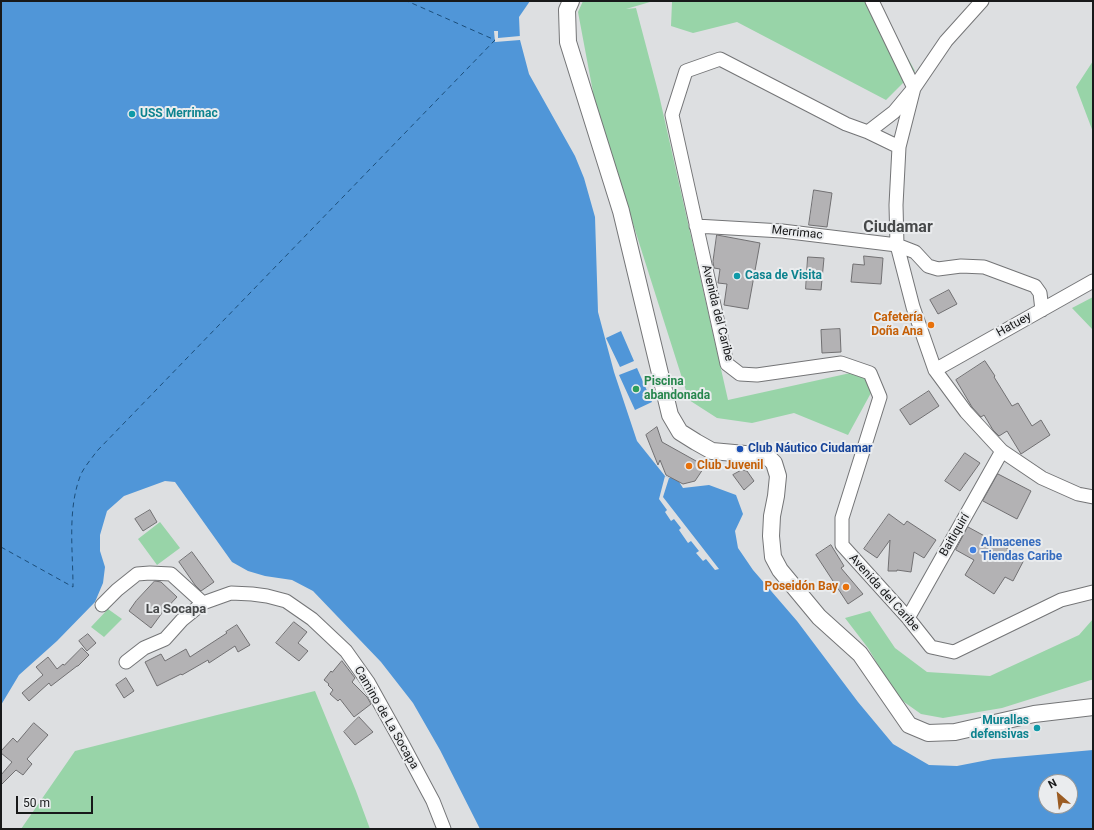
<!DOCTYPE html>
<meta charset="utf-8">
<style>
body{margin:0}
#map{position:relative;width:1094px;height:830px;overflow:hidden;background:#dddfe1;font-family:Roboto,sans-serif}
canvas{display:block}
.frame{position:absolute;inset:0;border:2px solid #18191a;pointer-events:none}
.north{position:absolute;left:1038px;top:774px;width:40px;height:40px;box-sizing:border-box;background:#eaecee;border:1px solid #969899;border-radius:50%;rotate:332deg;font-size:11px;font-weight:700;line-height:16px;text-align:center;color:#18191a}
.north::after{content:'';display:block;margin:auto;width:14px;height:18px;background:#9b5c23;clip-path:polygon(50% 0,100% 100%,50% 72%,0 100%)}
.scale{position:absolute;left:16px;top:796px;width:77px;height:18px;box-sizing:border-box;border:2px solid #18191a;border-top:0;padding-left:5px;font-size:12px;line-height:14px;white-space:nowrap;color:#18191a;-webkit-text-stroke:3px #eaecee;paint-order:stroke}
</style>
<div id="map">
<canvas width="1094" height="830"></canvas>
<div class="frame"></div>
<div class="north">N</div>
<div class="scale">50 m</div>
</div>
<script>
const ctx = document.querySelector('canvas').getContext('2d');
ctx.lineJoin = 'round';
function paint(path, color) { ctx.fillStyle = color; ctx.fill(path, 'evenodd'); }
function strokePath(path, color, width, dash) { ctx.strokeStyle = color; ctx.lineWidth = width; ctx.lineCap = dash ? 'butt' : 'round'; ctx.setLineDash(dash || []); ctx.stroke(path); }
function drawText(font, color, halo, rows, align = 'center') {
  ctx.font = font + ' Roboto,sans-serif'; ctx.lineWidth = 4; ctx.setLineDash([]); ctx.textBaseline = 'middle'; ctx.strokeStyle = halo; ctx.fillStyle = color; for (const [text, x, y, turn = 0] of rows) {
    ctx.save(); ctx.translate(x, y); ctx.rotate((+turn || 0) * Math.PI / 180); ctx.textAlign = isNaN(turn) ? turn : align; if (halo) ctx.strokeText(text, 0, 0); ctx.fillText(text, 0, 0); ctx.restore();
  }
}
const green = new Path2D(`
 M583,1h293l39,70 -29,29 -149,-78 -44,11 -22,-7 1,-24h-22l-24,7 10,-1 23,87 69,305 136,-30 8,21 -24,44 -54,-22 -42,10 -35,-5 -28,-18 -101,-318 5,10 -15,-80z
 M1093,61v71l-17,-45z
 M1093,297v33l-21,-22z
 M160,522l20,26 -23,17 -19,-26z
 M108,609l14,10 -18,18 -13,-10z
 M870,611l25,37 32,24 63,4 89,-41 14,-16v61h-2l-89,28 -59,10 -22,-4 -24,-17 -29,-49 -23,-30z
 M315,691l41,100 14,38h-349l54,-78 142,-36z`);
const water = new Path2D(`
 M1,1h529l-11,16 1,23 9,34 46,82 9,22 11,39 3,95 16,60 23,69 28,35 4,2 7,-1 7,11 26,-3 27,10 7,19 -8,17 3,17 15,22 44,51 61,81 35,42 36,21 28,1 36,-7 100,-9v79h-613l-40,-79 -27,-47 -32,-41 -68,-71 -21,-11 -27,-4 -17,-5 -16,-9 -57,-80 -10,-1 -41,15 -17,15 -7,24v16l5,16 -2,16 -8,19 -38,39 -38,34 -18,30zM1046,782h24v24h-24z
 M621,331l13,30 -14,6 -14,-29z
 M637,368l15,34 -17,8 -16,-35z`);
const pier = new Path2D(`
 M494,31h4v7l22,-2v4l-25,2z
 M665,476l4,2 -6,19 56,72 -4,1 -9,-11 -3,2 -7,-8 3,-2 -8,-10 -3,2 -9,-13 2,-2 -7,-9 -3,2 -6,-9 2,-2 -8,-11z`);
const ferry = new Path2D(`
 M1,547l72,40c0,-37 -6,-78 8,-113 4,-8 11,-16 16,-23l398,-411 -88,-39`);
const building = new Path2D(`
 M814,190l18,3 -5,34 -18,-2z
 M717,235l43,8 -12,66 -24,-4 3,-21 -9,-1 2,-14 -6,-1 -1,-6z
 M864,256l19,2 -2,26 -30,-2 2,-18 11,1z
 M808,257l16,1 -3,32 -15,-1z
 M949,290l8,14 -19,10 -8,-14z
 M840,329l1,23 -19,1 -1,-23z
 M985,361l10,15 -1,1 18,29 6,-3 14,23 9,-6 9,15 -29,19 -14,-23 -8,5 -6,-6 -9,-15 -3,2 -9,-10 -16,-27z
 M929,391l10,15 -29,19 -10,-15z
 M657,427l5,15 43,24 -10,15 -12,3 -17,-9 -6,-15 -2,5 -12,-30z
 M965,453l15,10 -20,28 -15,-10z
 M742,470l5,1 7,10 -10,9 -11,-15z
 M998,474l33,17 -14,28 -34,-18z
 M150,510l7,12 -14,9 -8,-12z
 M889,514l15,11 3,-4 29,19 -12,18 -10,-6 -3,20 -14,-2v1h-9l2,-31 -13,18 -13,-9z
 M968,527l57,31 -12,23 -8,-4 -11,17 -29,-19 9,-15 -18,-10z
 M831,545l13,21 -3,2 22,26 -15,10 -32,-49z
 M192,552l22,30 -13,9 -6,-6 -16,-23z
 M155,581l6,1 16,15 -15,16 -11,15 -22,-17 7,-10z
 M294,622l13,10 -9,11 10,8 -9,10 -23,-18z
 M237,625l13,20 -12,7 -3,-6 -26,17 -1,-3 -26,15 -1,-1 -24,12 -12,-24 16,-8 4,7 21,-12 4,8 37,-24 -1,-1z
 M88,634l8,9 -9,8 -8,-10z
 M82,648l7,7 -11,11h-1l-26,20 -2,-3 -20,18 -7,-8 21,-18 -7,-8 12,-10 9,12 6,-5 1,1z
 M342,661l13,17 -3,4 15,15 4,7 -17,13 -14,-18 -2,2 -8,-7 3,-4 -5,-5 1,-1 -5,-4 7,-9 1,1z
 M126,678l8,13 -10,7 -8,-13z
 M359,717l14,15 -18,13 -11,-13z
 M34,723l14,12 -21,24 5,5 -9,11 -7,-5 -15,15v-10l11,-13 -11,-9v-2l12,-13 4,4z`);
const minor = new Path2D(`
 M872,1l42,87 -20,24 -26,20 -22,-8 -126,-65 -34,12 -14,44 55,249 13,10 17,1 84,-12 29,10 10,24 -38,121v27l66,73 23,29 23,5 107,-52 32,-8
 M982,1l-36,40 -32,47 -15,59 -3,58 1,40 16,62 22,63 31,42 36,39 40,27 36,16 15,3
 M868,132l31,15
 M696,226l86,5 115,14 18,7 13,14 10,3 23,-3 23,1 51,19 5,7 2,17
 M935,370l158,-89
 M102,605l15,-15 20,-16 13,-1 21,1 32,29 28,-10 21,1 15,2 19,5 26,18 34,32 22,31 35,63 30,56 11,28
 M908,618l94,-167
 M126,662l18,-14 21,-9 17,-19 21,-17`);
const major = new Path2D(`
 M571,1l-4,9 1,32 53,169 49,204 10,17 16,10 16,9 55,5 7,7 4,13 -2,20 -4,20 -1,20 2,21 7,13 39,47 41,37 49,71 19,8 27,-1 79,-18 59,-7`);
const markers = [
 [132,114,4,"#0f9aa8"],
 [737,276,4,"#0f9aa8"],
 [931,325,4,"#e8710a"],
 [636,389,4,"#2e9e5b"],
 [740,449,4,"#1a4fb4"],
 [689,466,4,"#e8710a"],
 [973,550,4,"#3f7fe0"],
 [846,587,4,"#e8710a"],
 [1037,728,4,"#0f9aa8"]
];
const cultureNames = [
 ["USS Merrimac",140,114],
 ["Casa de Visita",745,276],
 ["Murallas",1029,721,"right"],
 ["defensivas",1029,735,"right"]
];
const streetNames = [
 ["Merrimac",797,233,6],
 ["Avenida del Caribe",717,313,76],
 ["Hatuey",1014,325,-29],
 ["Baitiquirí",955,535,-60],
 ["Avenida del Caribe",884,593,48],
 ["Camino de La Socapa",386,718,60]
];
const foodNames = [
 ["Cafetería",923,318],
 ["Doña Ana",923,332],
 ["Club Juvenil",697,466,"left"],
 ["Poseidón Bay",838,587]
];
const leisureNames = [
 ["Piscina",644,382],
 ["abandonada",644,396]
];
const transitNames = [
 ["Club Náutico Ciudamar",748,449]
];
const shopNames = [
 ["Almacenes",981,543],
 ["Tiendas Caribe",981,557]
];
const neighbourhoodNames = [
 ["La Socapa",176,610]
];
const districtNames = [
 ["Ciudamar",898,228]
];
paint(green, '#98d4a8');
paint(water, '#5096d8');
paint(pier, '#dddfe1');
strokePath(ferry, '#1c4e7a', 1, [5, 4]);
paint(building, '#b3b2b4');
strokePath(building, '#717072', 1);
strokePath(minor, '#747577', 15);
strokePath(major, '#747577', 18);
strokePath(minor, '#fff', 13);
strokePath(major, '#fff', 16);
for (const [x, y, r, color] of markers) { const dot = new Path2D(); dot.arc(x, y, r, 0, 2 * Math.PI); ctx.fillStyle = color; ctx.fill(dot); strokePath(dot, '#eaecee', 1.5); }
drawText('bold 12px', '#0d838f', '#eaecee', cultureNames, 'left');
drawText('12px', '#18191a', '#eaecee', streetNames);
drawText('bold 12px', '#c56008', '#eaecee', foodNames, 'right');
drawText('bold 12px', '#27864d', '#eaecee', leisureNames, 'left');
drawText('bold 12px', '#164399', '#eaecee', transitNames, 'left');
drawText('bold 12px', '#366cbe', '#eaecee', shopNames, 'left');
drawText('bold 13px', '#47494a', '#eaecee', neighbourhoodNames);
drawText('bold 16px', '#47494a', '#eaecee', districtNames);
</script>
